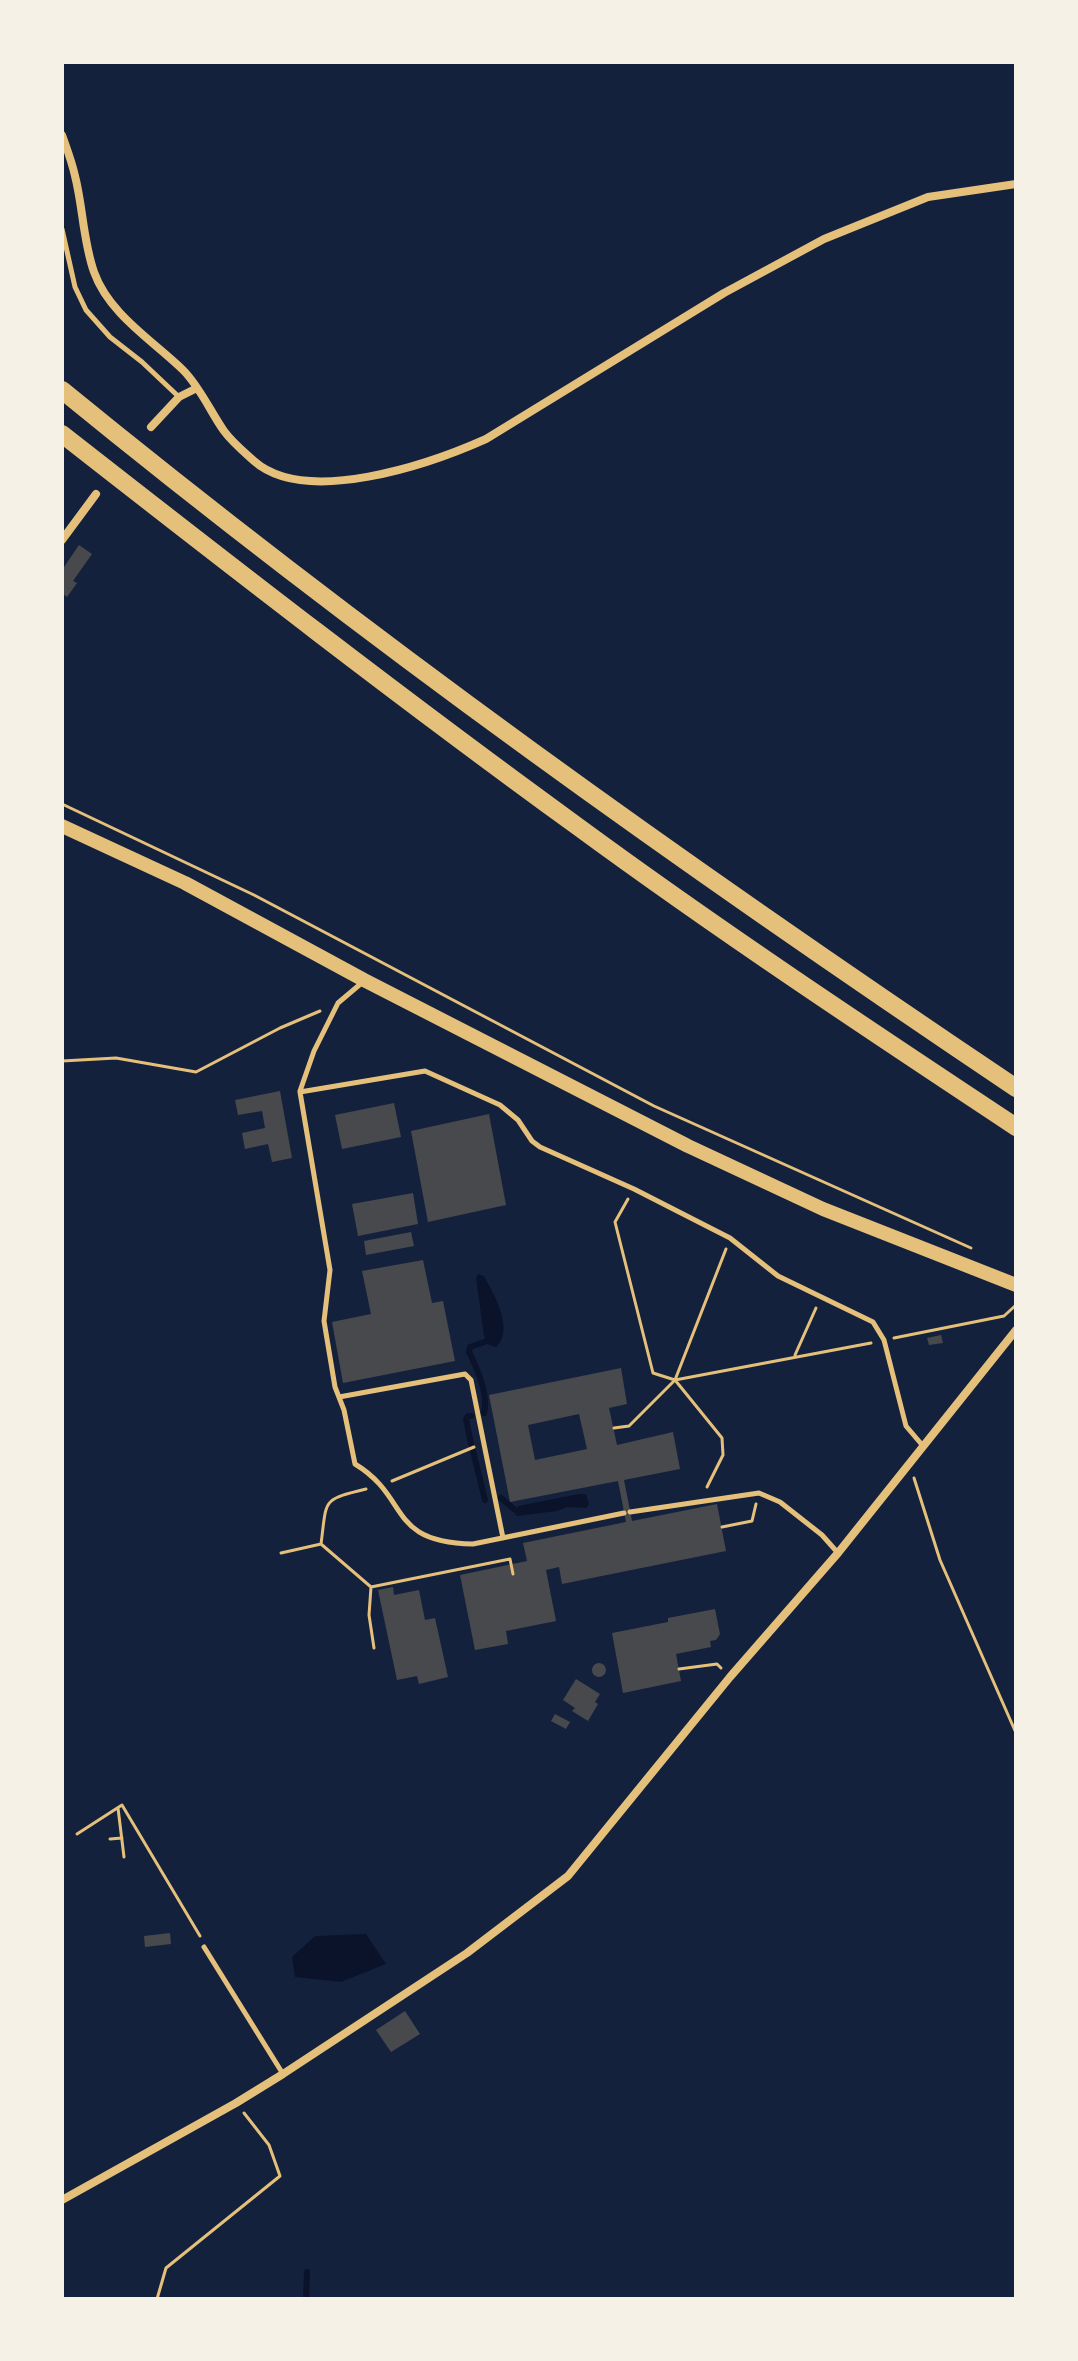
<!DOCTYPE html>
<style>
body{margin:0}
#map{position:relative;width:1078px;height:2361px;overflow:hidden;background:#14213d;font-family:"Work Sans",sans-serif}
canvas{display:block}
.frame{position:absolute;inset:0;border:64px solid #f6f1e7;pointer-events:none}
</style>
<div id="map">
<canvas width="1078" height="2361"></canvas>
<div class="frame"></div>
</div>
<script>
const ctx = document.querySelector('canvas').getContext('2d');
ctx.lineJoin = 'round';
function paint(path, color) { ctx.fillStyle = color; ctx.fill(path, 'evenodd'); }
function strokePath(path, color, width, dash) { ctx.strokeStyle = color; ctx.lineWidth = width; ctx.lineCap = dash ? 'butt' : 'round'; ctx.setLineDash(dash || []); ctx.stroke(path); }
const water = new Path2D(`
 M478,1274l6,2c10,19 31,53 12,71l-7,-2 -5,-9 -8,-58z
 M579,1494h7l3,10 -3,4 -19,-1 -10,4 -40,5 -2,-2 3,-8z
 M366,1934l20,30 -45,18 -46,-5 -3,-20 23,-21z`);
const stream = new Path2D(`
 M484,1413c5,-18 -7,-45 -15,-61l1,-5 17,-6
 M471,1444l-5,-25 2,-3h3
 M473,1451l12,49
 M501,1498l14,12
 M306,2299l1,-27`);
const building = new Path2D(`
 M79,545l13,9 -19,27 4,2 -10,14 -5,-4v-23z
 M280,1091l12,67 -20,4 -4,-18 -23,5 -3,-16 23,-5 -3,-17 -24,4 -3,-15z
 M394,1103l7,34 -59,12 -7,-34z
 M489,1114l17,91 -78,17 -17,-91z
 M413,1193l5,31 -60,12 -6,-32z
 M411,1232l3,14 -48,9 -2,-14z
 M423,1260l9,43 11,-2 12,60 -112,22 -11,-61 39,-8 -9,-43z
 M941,1335l2,8 -14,2 -2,-7z
 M621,1368l6,36 -18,4 8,37 56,-13 7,37 -56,11 8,41 85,-17 9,47 -164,33 -3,-17 -13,3 10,51 -50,10 2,13 -33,6 -15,-75 67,-14 -4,-18 103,-21 -8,-41 -108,21 -21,-107zM579,1414l8,35 -52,11 -7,-35z
 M393,1587l1,8 25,-5 6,30 10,-2 13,59 -29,7 -2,-8 -20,4 -19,-90z
 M715,1609l5,25 -4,6 -6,1 1,6 -35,7 5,27 -58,12 -11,-60 56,-11v-4z
 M592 1670a7 7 0 1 1 14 0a7 7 0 1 1-14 0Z
 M576,1679l24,15 -5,8 3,2 -10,17 -16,-10 3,-3 -12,-8z
 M555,1714l15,8 -4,7 -15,-8z
 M170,1933l1,11 -26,3 -1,-11z
 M405,2011l15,23 -29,18 -15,-22z`);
const path = new Path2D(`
 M62,804l192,91 400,211 317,142
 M62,1061l54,-3 80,14 84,-44 40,-17
 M628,1199l-13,23 38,151 22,7 196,-37
 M894,1338l110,-22 12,-11
 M795,1355l21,-47
 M675,1380l47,58 1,17 -16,32
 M614,1428l15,-2 46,-46 51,-131
 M914,1478l26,82 76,173
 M392,1481l82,-34
 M722,1527l30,-6 4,-17
 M321,1544c6,-45 0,-44 45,-55
 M281,1553l40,-9 50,43
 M374,1648l-5,-33 2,-28 139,-28 3,15
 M679,1669l38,-5 4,4
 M118,1808l6,49
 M77,1834l45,-29 78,131
 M110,1839l12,-1
 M157,2299l9,-31 114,-92 -11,-31 -25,-32`);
const service = new Path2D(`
 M62,229l13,58 11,23 24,27 32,25 37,35
 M300,1091l14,-40 24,-48 26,-22
 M339,1397l126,-23 6,6 32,158
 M630,1512l129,-19 21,9 42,33 16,18
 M624,1513l-151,31c-87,-2 -62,-46 -118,-80l-11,-54 -9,-23 -11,-66 6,-51 -30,-178 125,-21 75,34 18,15 14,21 8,6 94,42 96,49 48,38 95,46 11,18 22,86 17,20
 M204,1947l79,127`);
const minor = new Path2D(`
 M62,135c5,14 10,27 13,41 8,31 8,65 19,96 15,42 58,68 89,98 17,17 27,41 41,61 8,11 20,21 30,30 52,46 176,3 232,-22l238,-146 100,-54 104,-42 88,-13
 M151,427l28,-30 18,-9
 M62,540l34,-46
 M62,2200l174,-97 47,-29 184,-121 101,-77 162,-199 108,-124 178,-223`);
const secondary = new Path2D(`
 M62,826l123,57 179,97 324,166 135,63 193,76`);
const motorway = new Path2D(`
 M62,390c306,250 626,478 954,698
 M62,434c170,133 340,265 515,392 143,105 291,203 439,301`);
paint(water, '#0b132b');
strokePath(stream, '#0b132b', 6);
paint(building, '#48494c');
strokePath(path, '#e5c07b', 3);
strokePath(service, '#e5c07b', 5);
strokePath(minor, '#e5c07b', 8);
strokePath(secondary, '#e5c07b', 14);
strokePath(motorway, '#e5c07b', 18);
</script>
